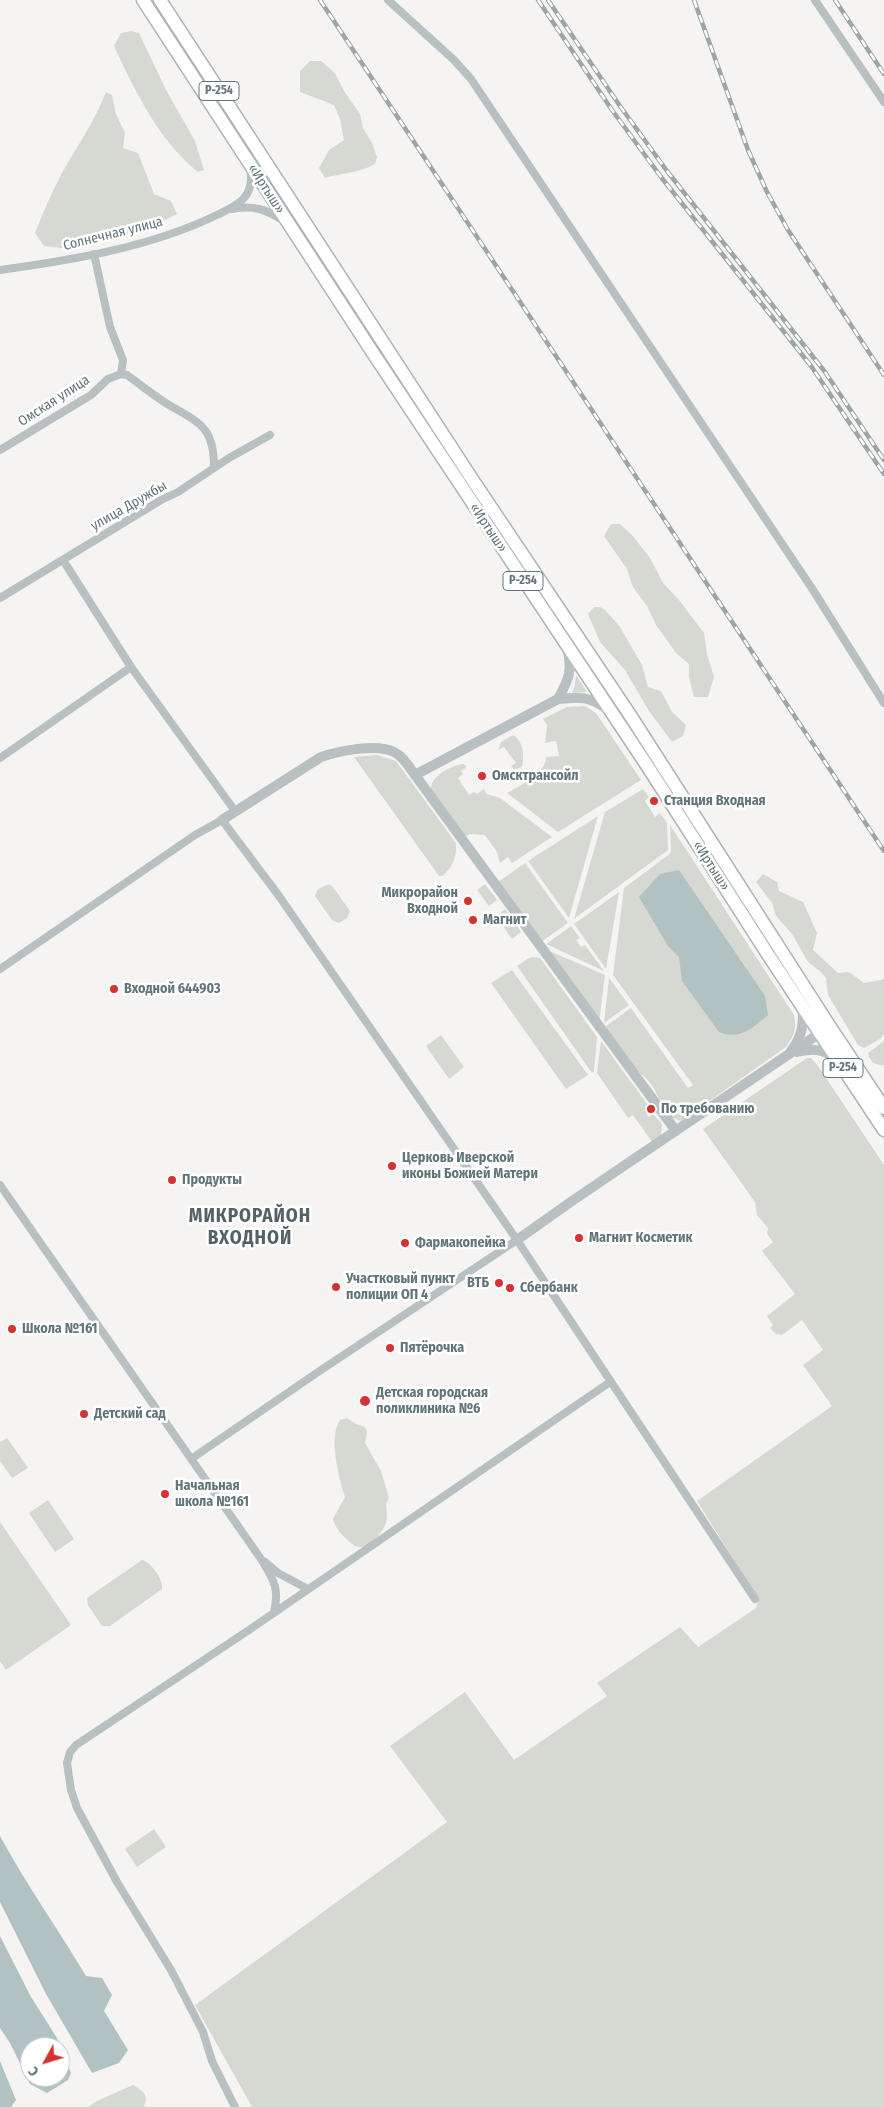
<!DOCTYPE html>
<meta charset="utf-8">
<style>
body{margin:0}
#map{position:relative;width:884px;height:2107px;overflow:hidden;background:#f5f4f2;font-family:"Fira Sans Condensed",sans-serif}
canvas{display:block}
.north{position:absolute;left:20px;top:2037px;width:50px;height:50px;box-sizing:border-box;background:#fff;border:1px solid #c0c8ca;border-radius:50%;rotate:231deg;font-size:14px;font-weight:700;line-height:20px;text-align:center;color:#62767a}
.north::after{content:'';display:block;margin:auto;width:18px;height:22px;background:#d53332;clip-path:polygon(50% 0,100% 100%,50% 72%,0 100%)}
</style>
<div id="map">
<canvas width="884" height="2107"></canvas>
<div class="north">С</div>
</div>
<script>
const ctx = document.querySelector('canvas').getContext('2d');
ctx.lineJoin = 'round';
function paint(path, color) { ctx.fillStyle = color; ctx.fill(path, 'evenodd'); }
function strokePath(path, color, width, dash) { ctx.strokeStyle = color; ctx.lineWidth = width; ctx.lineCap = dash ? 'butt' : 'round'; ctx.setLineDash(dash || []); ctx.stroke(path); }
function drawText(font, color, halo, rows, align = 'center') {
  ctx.font = font + ' "Fira Sans Condensed",sans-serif'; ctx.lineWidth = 5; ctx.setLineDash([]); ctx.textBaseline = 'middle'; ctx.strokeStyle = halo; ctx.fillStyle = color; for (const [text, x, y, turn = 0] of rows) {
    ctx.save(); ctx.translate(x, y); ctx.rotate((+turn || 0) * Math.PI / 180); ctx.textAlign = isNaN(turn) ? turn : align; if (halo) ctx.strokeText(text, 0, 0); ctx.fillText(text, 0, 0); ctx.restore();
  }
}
const green = new Path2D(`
 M131,31l8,2 27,57 29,51 9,29 -6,2c-39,-31 -63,-81 -84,-126l7,-13z
 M310,61h11l14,12 9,18 16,23 3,14 9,15 5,14 -2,7c-16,9 -32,9 -50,14l-6,-10 10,-18 15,-10 -4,-21 -6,-14 -34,-13v-21z
 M106,92l6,3 4,19 9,19 -2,15 15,5 16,41 17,7 6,13 -22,11 -85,24 -26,-3 -9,-13c8,-21 17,-41 27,-60 15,-27 33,-52 44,-81z
 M611,524h9l12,11 18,23 13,25 16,17 25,33 3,21 7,23 -6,20h-14l-5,-20v-13l-13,-11 -20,-28 -9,-19 -14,-19 -6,-18 -23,-33z
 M594,607h6l5,3 15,17 22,38 6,22 13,4 11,21 14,13 -3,11 -11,6 -23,-31 -24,-41 -25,-28 -12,-28z
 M576,675l11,17 -15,1 3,-8z
 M585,706l11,7 45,67 -83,52 -51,-39c12,-7 39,-19 39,-36l13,-1 -3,-15 -11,2 2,-18 -4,-6 24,-12z
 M513,735c10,5 12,22 9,32l-7,3 -4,-4 5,-3 -12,-16 -6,3 3,-8z
 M377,755l19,6 60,82c1,13 -3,25 -14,33h-3l-85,-119z
 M464,764l3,3 -6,4 2,3 -5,4 11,17 5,-3 3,2 7,-5 3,5 13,4 52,39 -40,26 -4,-6 -8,6 -3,-11 -12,-17 -15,-1 -6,3 -33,-47c-1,-14 20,-25 33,-26z
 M643,789l6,8 -4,4 10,16 5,-4 7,10 1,27 -94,69 31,-107z
 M598,816l-29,102 -41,-57z
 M670,825l124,190c3,14 0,21 -8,32l-105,74c-22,-6 -19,-22 -30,-37 -6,-8 -13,-12 -19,-19 -10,-12 -18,-26 -27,-38l26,-19 57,80 5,-3 -80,-110 11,-87 47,-35z
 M525,863l43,60 -27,19 -43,-60z
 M763,874l14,8 2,9 24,11 14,31 -4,17 25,23 11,-1 15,11 17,-3 3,-2v56l-4,5 -16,9 -6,-3 -30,-50 -2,-17 -5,-6 -13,-10 -16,-28 -16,-18 -4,-13 -16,-21z
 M329,884l4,3 17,24 -3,7 -8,5 -7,-3 -17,-24 3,-7z
 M485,884l12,16 -8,6 -12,-16z
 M619,892l-13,77 -32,-45z
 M505,909l16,23 -9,7 -16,-23z
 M571,926l9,12 -4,2 5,7 4,-2 19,26 -58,-27z
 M545,949l60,26 -6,49z
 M533,957l7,1 57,79 -3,34 -2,2 -75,-107 12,-8z
 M512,970l76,105 -22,14 -75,-106z
 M609,978l20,27 -25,18z
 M441,1035l23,32 -15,12 -23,-33z
 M601,1041l47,64 1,5 -3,4 3,3 4,-3 9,10 -1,12 -9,6 -19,-27 -5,3 -31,-45z
 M884,1041v25l-11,-3 -4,-6 -1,-4z
 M807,1058h4l7,8 66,99v942h-632l-57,-102 252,-183 -57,-76 75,-54 49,68 93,-64 -10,-13 83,-56 18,20 58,-39 2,-7 -6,-12 -55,-88 135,-95 -29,-41 20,-15 -21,-30 -20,15 -6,-1 -6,-6 3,-3 -6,-9 28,-22 -33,-43 11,-9 -6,-8 1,-6 -11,-13 -2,-13 -52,-73z
 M347,1418l9,6 9,3 2,5 -2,11 16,28 8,27c-5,8 -2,10 -2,19 0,10 -9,20 -17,26 -7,5 -11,6 -18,1 -9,-8 -16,-14 -19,-25l12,-22c-6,-19 -17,-60 -5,-77z
 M7,1438l21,30 -16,10 -12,-17v-19z
 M48,1500l26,39 -19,13 -26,-39z
 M0,1522l71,103 -65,45 -6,-9z
 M142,1560c9,2 22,20 20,29l-52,37h-8l-14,-21 -1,-7z
 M154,1829l12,18 -29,20 -12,-18z
 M133,2085c10,6 16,9 11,22h-56l9,-6z`);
const water = new Path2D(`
 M679,870l86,126 3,19c-14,12 -29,26 -49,17l-37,-51 -3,-24 -11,-11 -29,-49 21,-23z
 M0,1836c26,48 58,93 86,140l16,2 10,17 -8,16 24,39 -9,13 -27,10 -46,-79 -46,-92z
 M0,1936l31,61 26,41 14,35 -3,7 -21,13 -17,-9 -20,-41 -10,-15zM30,2047h30v30h-30z
 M0,2061l16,39 -5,7h-11z`);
const minor = new Path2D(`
 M388,0l66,60 17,19 342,511 71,113
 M815,0l69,102
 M232,209c21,-4 34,0 52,12
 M94,254l16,73 13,33 -2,14
 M0,270c73,-10 152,-23 219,-56 8,-4 19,-9 25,-16 7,-8 8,-19 6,-29
 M121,374l6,1c14,10 27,21 42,30 31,18 45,22 45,62
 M0,450l91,-55 17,-16 13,-5
 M63,560l68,107 104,144
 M0,598l161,-98 17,-8 51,-34 41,-23
 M0,758l131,-91
 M0,969l195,-134 27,-15 57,76 238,344 238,359
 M0,1185l261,374c12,20 19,29 13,53
 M191,1459l130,-89 196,-130
 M265,1562l13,11 30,16
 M235,2107l-23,-46 -9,-29 -32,-62 -54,-88 -40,-74 -6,-18 -4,-27 3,-11 6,-7 173,-115 361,-248`);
const tertiary = new Path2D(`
 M558,699c11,-20 15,-29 9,-51
 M415,775l143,-76c22,-2 31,-3 49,10
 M222,820l99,-63c18,-6 56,-14 73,-5 9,4 15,15 21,23l261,356
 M791,1051c11,-14 14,-28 11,-45
 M797,1052c16,-4 25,-3 38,6
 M517,1240l55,-39 254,-172`);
const primary = new Path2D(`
 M143,0l228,350 277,417 119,186 117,177
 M160,0l312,479 158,236 200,312 54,81`);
const rail = new Path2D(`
 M320,0l564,851
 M538,0l74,110 49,67 150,189 73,108
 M548,0l72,106 47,65 158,201 59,88
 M694,0l54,150 19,42 21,38 96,145
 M835,0l49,74`);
const markers = [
 [482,776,5,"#d53332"],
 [654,801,5,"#d53332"],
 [468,901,5,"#d53332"],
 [473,920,5,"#d53332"],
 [114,989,5,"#d53332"],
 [651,1109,5,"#d53332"],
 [392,1166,5,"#d53332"],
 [172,1180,5,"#d53332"],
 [579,1238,5,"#d53332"],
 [405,1243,5,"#d53332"],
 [499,1283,5,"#d53332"],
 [336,1287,5,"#d53332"],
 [510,1288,5,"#d53332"],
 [12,1329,5,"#d53332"],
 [390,1348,5,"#d53332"],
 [365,1401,6,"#d53332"],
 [84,1414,5,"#d53332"],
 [165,1494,5,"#d53332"]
];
const shields = [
 [219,91,40],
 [523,581,40],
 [843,1068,40]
];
const shieldNames = [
 ["Р-254",219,91],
 ["Р-254",523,581],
 ["Р-254",843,1068]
];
const streetNames = [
 ["«Иртыш»",266,189,57],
 ["Солнечная улица",113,234,-14],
 ["Омская улица",54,401,-33],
 ["улица Дружбы",129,506,-30],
 ["«Иртыш»",488,528,56],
 ["«Иртыш»",711,866,57]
];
const poiNames = [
 ["Омсктрансойл",492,776],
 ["Станция Входная",664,801],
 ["Микрорайон",458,893,"right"],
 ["Входной",458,909,"right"],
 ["Магнит",483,920],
 ["Входной 644903",124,989],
 ["По требованию",661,1109],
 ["Церковь Иверской",402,1158],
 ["иконы Божией Матери",402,1174],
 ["Продукты",182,1180],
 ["Магнит Косметик",589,1238],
 ["Фармакопейка",415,1243],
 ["Участковый пункт",346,1279],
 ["полиции ОП 4",346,1295],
 ["ВТБ",489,1283,"right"],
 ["Сбербанк",520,1288],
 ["Школа №161",22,1329],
 ["Пятёрочка",400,1348],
 ["Детская городская",376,1393],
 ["поликлиника №6",376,1409],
 ["Детский сад",94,1414],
 ["Начальная",175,1486],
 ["школа №161",175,1502]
];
const districtNames = [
 ["МИКРОРАЙОН",250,1217],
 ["ВХОДНОЙ",250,1239]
];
paint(green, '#d6d9d1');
paint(water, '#b2c2c3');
strokePath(primary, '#adb4b6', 15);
strokePath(minor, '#b9c0c1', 8);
strokePath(tertiary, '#b9c0c1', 10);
strokePath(primary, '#fff', 12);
strokePath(rail, '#9ca5a7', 4.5);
strokePath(rail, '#fff', 2.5, [8]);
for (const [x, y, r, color] of markers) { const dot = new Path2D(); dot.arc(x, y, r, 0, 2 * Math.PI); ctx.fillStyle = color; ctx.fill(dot); strokePath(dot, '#fff', 2); }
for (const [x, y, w] of shields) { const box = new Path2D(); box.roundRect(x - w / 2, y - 9.5, w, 19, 4); ctx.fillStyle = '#fff'; ctx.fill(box); strokePath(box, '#62767a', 1); }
drawText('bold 12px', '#62767a', null, shieldNames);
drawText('14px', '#62767a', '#fff', streetNames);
drawText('bold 14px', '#62767a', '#fff', poiNames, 'left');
ctx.letterSpacing = '1px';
drawText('bold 19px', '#546266', '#fff', districtNames);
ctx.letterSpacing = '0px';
</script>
